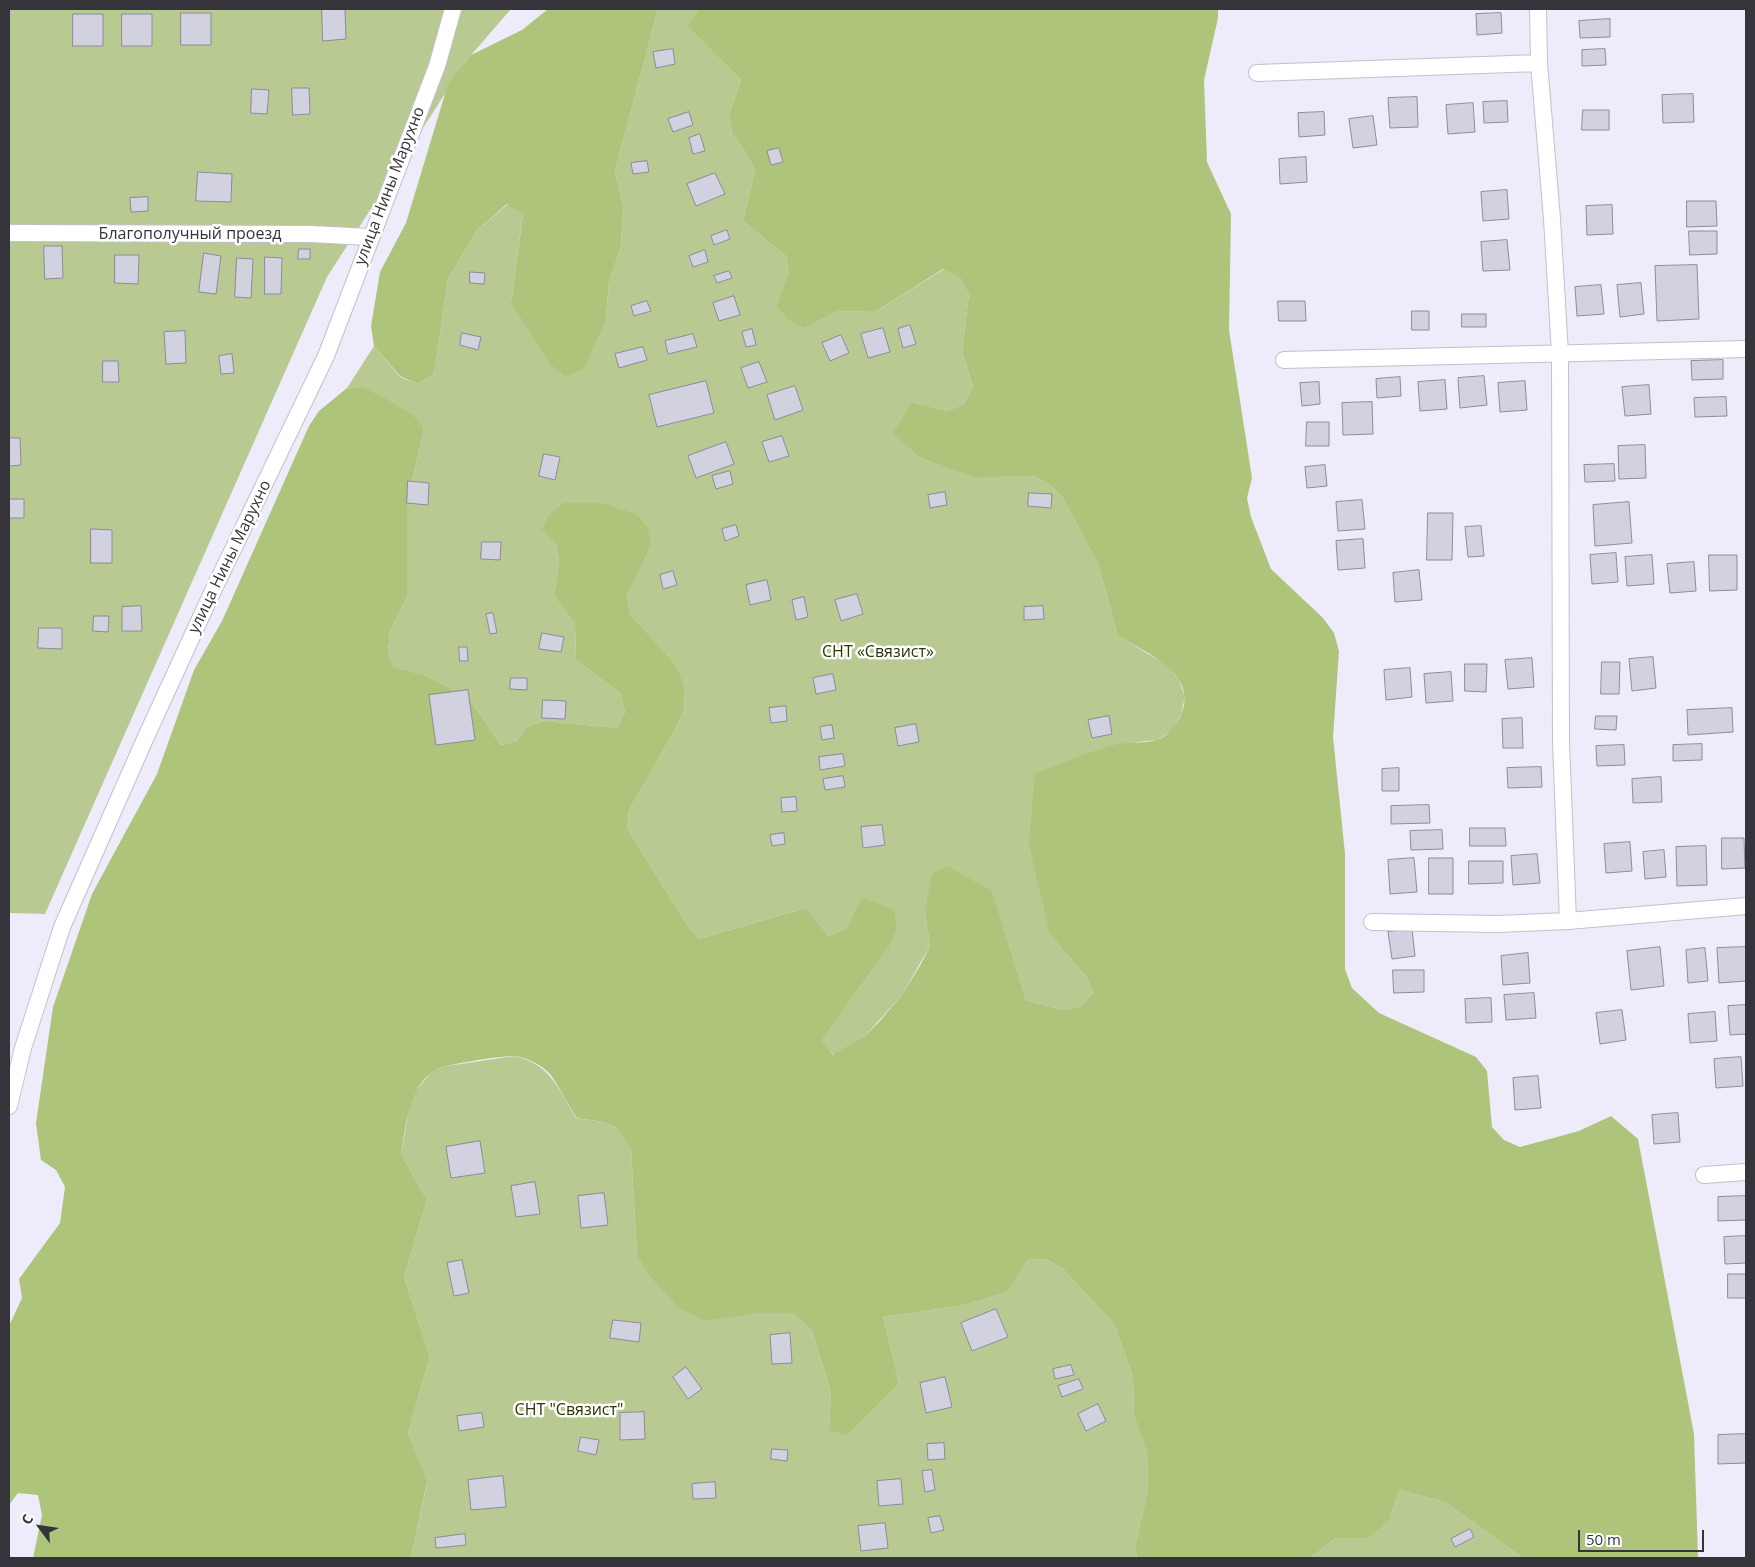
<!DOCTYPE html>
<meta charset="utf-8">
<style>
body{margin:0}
#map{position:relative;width:1755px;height:1567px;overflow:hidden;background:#eeebfb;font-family:"Open Sans",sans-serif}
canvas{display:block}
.frame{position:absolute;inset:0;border:10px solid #35343a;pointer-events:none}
.north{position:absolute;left:15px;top:1502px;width:50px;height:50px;-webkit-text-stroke:4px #fff;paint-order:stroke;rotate:301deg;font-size:14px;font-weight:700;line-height:20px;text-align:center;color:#35343a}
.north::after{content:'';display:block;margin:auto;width:18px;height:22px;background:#35343a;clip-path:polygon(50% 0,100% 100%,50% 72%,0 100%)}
.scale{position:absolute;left:1578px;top:1530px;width:126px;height:22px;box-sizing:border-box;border:2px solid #35343a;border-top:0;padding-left:6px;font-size:15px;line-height:18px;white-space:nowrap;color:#35343a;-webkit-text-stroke:4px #fff;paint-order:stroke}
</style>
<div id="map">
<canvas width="1755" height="1567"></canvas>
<div class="frame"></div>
<div class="north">С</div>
<div class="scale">50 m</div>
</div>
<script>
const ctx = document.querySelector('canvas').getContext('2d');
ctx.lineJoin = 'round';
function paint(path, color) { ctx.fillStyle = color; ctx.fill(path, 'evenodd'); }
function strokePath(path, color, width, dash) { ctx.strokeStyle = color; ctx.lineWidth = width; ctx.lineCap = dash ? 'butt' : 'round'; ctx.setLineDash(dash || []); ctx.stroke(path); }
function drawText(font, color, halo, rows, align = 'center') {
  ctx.font = font + ' "Open Sans",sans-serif'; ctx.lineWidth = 5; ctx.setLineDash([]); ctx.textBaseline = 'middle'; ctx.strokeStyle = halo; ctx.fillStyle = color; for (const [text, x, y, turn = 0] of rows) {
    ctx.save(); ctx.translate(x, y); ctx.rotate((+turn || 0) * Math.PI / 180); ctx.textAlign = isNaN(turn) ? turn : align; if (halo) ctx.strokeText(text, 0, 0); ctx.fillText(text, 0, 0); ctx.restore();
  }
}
const green = new Path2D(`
 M9,9h502l-45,52 -139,216 -282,637 -36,-1z
 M658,9h41l-10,17 52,54 -12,35 3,19 12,16 11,20 -12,51 43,35 3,17 16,55 33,-17 37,1 69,-43 16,9 9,17 -7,56 11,36 -9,17 -17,7 -35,-9 9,56 54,18h59l16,9 13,13 35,66 20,72 49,29 12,15 6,17 -4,17 -9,17 -15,9 -38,4 -69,191 36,41 7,17 -13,14 -17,3 -37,-10 -34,-108 -67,19 5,35 -28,49 -36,40 -32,20 -14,-13 68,-94 -41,-19 -18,7 -23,-28 -107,31 -12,-14 -60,-97 2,-18 48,-84 7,-17 1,-19 -16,-33 -39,-41 -3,-20 24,-50 -95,-2 3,18 -5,34 21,28 1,36 44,33 5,19 -8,16 -73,-7 -17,6 -10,14 -16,4 -31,-45 -42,-24 -35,-7 -5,-18 2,-20 17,-34v-94l17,-74 -60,-41h-17l27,-42 26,31 18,7 16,-10 14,-95 29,-49 31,-26 15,9 -12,90 95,16 3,-37 12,-35 2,-40 -8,-36z
 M514,1056c36,7 45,34 62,62l27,4 12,5 16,22 6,106 118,58h40l17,18 19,61 -2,38 70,-47 -16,-66 81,-12 41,-13 23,-32 18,-1 17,10 51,55 19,53 1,39 13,34 1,39 -13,58 2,11h-726l16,-75 -19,-50 22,-76 -26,-80 23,-77 -26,-46 9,-51 6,-12 17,-21 14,-4z
 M1399,1490l46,12 78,56h-213l26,-20h33l20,-17z`);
const forest = new Path2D(`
 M548,9h110l-43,162 8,36 -2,40 -12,35 -3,37 -23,51 -18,6 -14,-11 -40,-62 12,-89 -16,-10 -30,26 -29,49 -14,95 -16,10 -18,-8 -26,-30 -3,-20 9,-54 26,-49 42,-139 23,-29 51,-25z
 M699,9h519v9l-14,62 3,82 24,52 -2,116 23,148 -5,20 4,19 20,52 52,49 11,15 5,18 -6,86 12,117v115l7,19 27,25 97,44 11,14 5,56 12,13 16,7 59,-16 32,-15 27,23 56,295 4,124h-175l-78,-56 -46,-12 -10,31 -20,17h-33l-26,20h-173l-2,-11 13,-58 -1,-38 -13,-35 -1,-39 -19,-53 -51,-55 -17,-10 -18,1 -22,32 -42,13 -81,12 16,66 -53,52 -17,-5 2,-38 -19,-61 -18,-18h-39l-51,8 -25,-13 -30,-33 -12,-20 -6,-106 -16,-22 -12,-5 -26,-4c-8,-11 -20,-36 -28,-45 -8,-8 -23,-16 -34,-17 -10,-1 -76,9 -82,15 -25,20 -27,54 -32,83l26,46 -23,77 26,80 -22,76 19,49 -16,76h-378l9,-43 -4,-20 -20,-2 -9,12v-179l13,-28 -3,-19 41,-56 5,-36 -9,-17 -15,-10 -5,-37 17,-116 39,-113 65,-120 37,-104 28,-49 87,-195 10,-15 28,-23h17l17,8 32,19 11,14 -17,74v94l-17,34 -2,20 5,17 35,8 42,24 31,45 16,-4 10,-14 17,-6 73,7 8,-16 -5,-19 -44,-33 -1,-36 -21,-28 5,-34 -3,-18 -14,-15 8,-15 14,-11h37l35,11 12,14 3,18 -24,50 3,19 39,42 10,16 6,17 -1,19 -7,17 -48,84 -2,18 60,97 12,14 107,-31 23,28 18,-7 15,-32 32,13 3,19 -9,19 -67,93 12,14 33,-20 13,-13 23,-27 19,-31 9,-18 -5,-35 7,-37 15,-8 45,25 34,109 37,10 17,-3 13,-14 -7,-17 -36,-41 -21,-91 6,-71c27,-9 55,-22 83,-29 12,-3 26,0 38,-4 12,-3 18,-13 24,-23 21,-42 -33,-64 -62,-81l-20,-72 -35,-66 -13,-13 -16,-9 -59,1 -54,-19 -28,-25 19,-31 35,9 17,-7 9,-17 -11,-36 7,-56 -9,-17 -17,-9 -68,43 -37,-1 -33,17 -16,-8 -12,-14 12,-33 -3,-17 -43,-35 12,-51 -11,-20 -12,-16 -3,-19 12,-35 -53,-54z`);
const building = new Path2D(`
 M322,9h23l1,30 -23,2z
 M181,13h30v32h-30z
 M1501,13l1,20 -25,2 -1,-21z
 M73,14h30v32h-30z
 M122,14h30v32h-30z
 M1610,19v18l-30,1 -1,-17z
 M673,49l2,15 -19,4 -3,-16z
 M1605,49l1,16 -24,1v-16z
 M292,88h17l1,26 -17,1z
 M252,89l17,1 -2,24 -16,-1z
 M1693,94l1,28 -31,1 -1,-28z
 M1417,97l1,30 -28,1 -2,-30z
 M1507,101l1,21 -24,1 -1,-21z
 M1473,103l2,29 -27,2 -2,-29z
 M1583,110h26v20h-27z
 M689,112l4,13 -20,7 -5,-13z
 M1324,112l1,23 -26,2 -1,-24z
 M1373,116l4,29 -24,3 -4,-29z
 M700,134l5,17 -12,3 -4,-16z
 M779,148l4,14 -12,3 -4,-14z
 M1306,157l1,25 -27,2 -1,-25z
 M647,161l2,11 -16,2 -2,-11z
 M198,172l34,2 -1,28 -35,-1z
 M715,173l10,21 -29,12 -9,-22z
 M1507,190l2,29 -26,2 -2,-29z
 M148,197v14l-17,1 -1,-14z
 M1687,201h29l1,25 -30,1z
 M1612,205l1,29 -26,1 -1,-29z
 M727,230l3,9 -16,6 -3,-9z
 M1689,231h28v23l-27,1z
 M1507,240l3,30 -27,1 -2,-29z
 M44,246h18l1,32 -18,1z
 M299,249h11v10h-12z
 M705,250l3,12 -15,5 -4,-11z
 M204,253l17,3 -5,38 -17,-2z
 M115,255h24l-1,29 -23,-1z
 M265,257l17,1 -1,36h-16z
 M237,258l16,1 -2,39 -16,-1z
 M1697,265l2,54 -42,2 -2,-55z
 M729,271l3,7 -15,5 -3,-7z
 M470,272l15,1 -1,11 -14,-1z
 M1641,283l3,31 -24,3 -3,-32z
 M1601,285l3,29 -27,2 -2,-29z
 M734,296l6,19 -21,6 -6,-18z
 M647,301l4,10 -17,5 -3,-10z
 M1278,301h27l1,20h-27z
 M1412,311h17v19h-17z
 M1462,314h24v13h-24z
 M910,325l6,19 -13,4 -5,-19z
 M883,328l7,24 -22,6 -7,-24z
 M752,329l4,16 -10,2 -4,-15z
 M185,331l1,32 -20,1 -2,-32z
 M462,333l19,4 -3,13 -18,-5z
 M693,334l4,13 -29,7 -3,-13z
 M841,335l8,18 -19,8 -8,-18z
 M643,347l4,13 -28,8 -4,-14z
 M232,354l2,19 -13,1 -2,-18z
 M1723,360v19l-31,1 -1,-19z
 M103,361h15l1,21h-16z
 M759,362l8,20 -19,6 -7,-20z
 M1484,376l3,29 -27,3 -2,-30z
 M1400,377l1,19 -24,2 -1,-19z
 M1445,380l2,29 -27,2 -2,-29z
 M706,381l8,32 -57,14 -8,-32z
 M1525,381l2,29 -27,2 -2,-29z
 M1319,382l1,22 -18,2 -2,-23z
 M1649,385l2,29 -26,2 -3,-29z
 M795,386l8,24 -28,10 -8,-25z
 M1726,397l1,19 -32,1 -1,-19z
 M1372,402l1,32 -30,1 -1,-32z
 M1307,422h22v24h-23z
 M782,436l7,20 -20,6 -7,-20z
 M9,438h11l1,27 -12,1z
 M726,442l8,22 -38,14 -8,-22z
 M1645,445l1,33 -27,1 -1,-33z
 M544,454l16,3 -5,23 -16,-4z
 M1614,464l1,17 -30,1 -1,-17z
 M1325,465l2,21 -20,2 -2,-21z
 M730,471l3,13 -17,5 -4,-13z
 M408,481l21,2 -1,22 -21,-2z
 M945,492l2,13 -17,3 -2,-13z
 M1029,493l23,1 -1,14 -23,-2z
 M9,499h15v19h-15z
 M1362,500l3,29 -27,2 -2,-29z
 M1629,502l3,41 -37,3 -2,-41z
 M1428,513h25l-1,47h-25z
 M736,525l3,11 -14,5 -3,-12z
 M1481,526l3,30 -16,1 -3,-30z
 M91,529l21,1v33h-21z
 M1363,539l2,29 -27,2 -2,-29z
 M482,542h19l-1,18 -19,-1z
 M1616,553l2,29 -26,2 -2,-29z
 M1652,555l2,29 -27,2 -2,-29z
 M1709,555h28v35l-27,1z
 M1694,562l2,29 -26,2 -3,-29z
 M1419,570l3,30 -27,2 -2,-29z
 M673,571l4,14 -14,4 -3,-14z
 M767,580l4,20 -21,5 -4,-20z
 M857,594l6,20 -22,7 -6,-21z
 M804,597l4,20 -12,3 -4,-20z
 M141,606l1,25h-20v-24z
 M1043,606l1,13 -20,1v-13z
 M493,613l4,20 -7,1 -4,-20z
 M94,616h15l-1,16 -15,-1z
 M39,628h23v21l-24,-1z
 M542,633l22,4 -3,15 -22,-3z
 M459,647h8l1,14h-8z
 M1653,657l3,31 -24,3 -3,-32z
 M1532,658l2,29 -26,2 -3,-29z
 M1602,662h18l-1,32h-18z
 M1465,664h22l-1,28 -21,-1z
 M1410,668l2,29 -26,3 -2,-30z
 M1451,672l2,29 -27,2 -2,-29z
 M833,674l3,16 -20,4 -3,-16z
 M511,678h16v12l-17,-1z
 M468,690l7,50 -39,5 -7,-50z
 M543,700l23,1 -1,18 -23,-1z
 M786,706l1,15 -16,2 -2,-15z
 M1732,708l1,24 -45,3 -1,-25z
 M1109,716l3,18 -20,4 -4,-18z
 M1596,716h21l-1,14 -21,-1z
 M1522,718l1,30h-20l-1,-29z
 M916,724l3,18 -21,4 -3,-18z
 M832,725l2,13 -12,2 -2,-13z
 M1702,744v16l-29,1v-16z
 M1624,745l1,20 -28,1 -1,-20z
 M843,754l2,12 -25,4 -1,-13z
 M1541,767l1,20 -34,1 -1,-20z
 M1399,768v23h-17v-22z
 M843,776l2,11 -20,3 -2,-11z
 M1661,777l1,25 -29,1 -1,-24z
 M796,797l1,14 -15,1 -1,-14z
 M1429,805l1,18 -39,1v-18z
 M882,825l3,20 -22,3 -2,-21z
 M1470,828h35l1,18h-36z
 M1442,830l1,19 -32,1 -1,-19z
 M784,833l1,11 -13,2 -2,-11z
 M1722,838h22l1,30 -23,1z
 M1630,842l2,29 -26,2 -2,-29z
 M1706,846l1,39 -30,1 -1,-39z
 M1664,850l2,27 -21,2 -2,-27z
 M1537,854l3,29 -27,2 -2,-29z
 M1414,858l3,34 -27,2 -2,-34z
 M1429,858h24v36h-24z
 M1469,861h34v22l-34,1z
 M1412,929l3,27 -23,3 -4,-27z
 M1660,947l4,39 -33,4 -4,-39z
 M1746,947v34l-27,2 -2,-35z
 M1705,948l3,33 -20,2 -2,-33z
 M1528,953l2,30 -27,2 -2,-29z
 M1393,970h31v22l-30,1z
 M1534,993l2,25 -30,2 -2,-25z
 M1491,998l1,24 -26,1 -1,-24z
 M1746,1005v29l-16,1 -2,-29z
 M1622,1010l4,30 -26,4 -4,-31z
 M1715,1012l2,29 -27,2 -2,-29z
 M1741,1057l2,29 -27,2 -2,-29z
 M1538,1076l3,32 -26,2 -2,-32z
 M1678,1113l2,29 -26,2 -2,-29z
 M480,1141l5,32 -34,5 -5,-31z
 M535,1182l5,32 -24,3 -5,-31z
 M604,1193l4,32 -27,3 -3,-32z
 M1746,1196v24l-28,1v-24z
 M1746,1236v27l-21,1 -1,-27z
 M462,1260l7,33 -15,3 -7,-33z
 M1728,1274h18v24h-18z
 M996,1309l12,28 -36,14 -11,-28z
 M613,1320l28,3 -2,19 -29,-4z
 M790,1333l2,30 -20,1 -2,-29z
 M1071,1365l3,10 -19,4 -2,-10z
 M686,1367l16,22 -14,10 -15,-22z
 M945,1377l7,30 -26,6 -6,-30z
 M1079,1379l4,10 -21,8 -4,-11z
 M1098,1404l8,17 -20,10 -8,-17z
 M644,1412l1,27 -25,1v-27z
 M482,1413l2,14 -25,4 -2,-15z
 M1746,1434v29l-28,1v-29z
 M581,1437l18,3 -3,15 -18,-4z
 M944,1443l1,16 -17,1 -1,-16z
 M772,1449l16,1 -1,11 -16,-2z
 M932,1470l3,20 -10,2 -3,-21z
 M503,1476l3,31 -35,3 -3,-30z
 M901,1479l2,25 -24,2 -2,-25z
 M715,1482l1,16 -23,1 -1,-15z
 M940,1516l4,14 -13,3 -3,-15z
 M885,1523l3,25 -27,3 -3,-25z
 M1470,1529l4,8 -19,10 -4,-8z
 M465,1534l1,11 -30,3 -1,-10z`);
const street = new Path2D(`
 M1538,9l1,54 13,156 8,135 1,388 7,179
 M1257,73l282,-10
 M9,233l301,1 60,3
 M1284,360l462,-11
 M1372,922l125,2 71,-3 178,-15
 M9,1106l14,-58 39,-121 83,-188 66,-144 115,-239 111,-290 16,-57
 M1704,1175l42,-3`);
const streetNames = [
 ["улица Нины Марухно",390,186,-69],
 ["Благополучный проезд",190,234],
 ["улица Нины Марухно",230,557,-64]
];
const parkNames = [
 ["СНТ «Связист»",878,652],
 ["СНТ \"Связист\"",569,1410]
];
paint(green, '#b8ca91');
paint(forest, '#adc47a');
paint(building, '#d2d1e0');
strokePath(building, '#8c8c9a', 1);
strokePath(street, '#c2c0ce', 18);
strokePath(street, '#fff', 16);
drawText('16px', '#35343a', '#fff', streetNames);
drawText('16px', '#293600', '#fff', parkNames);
</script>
